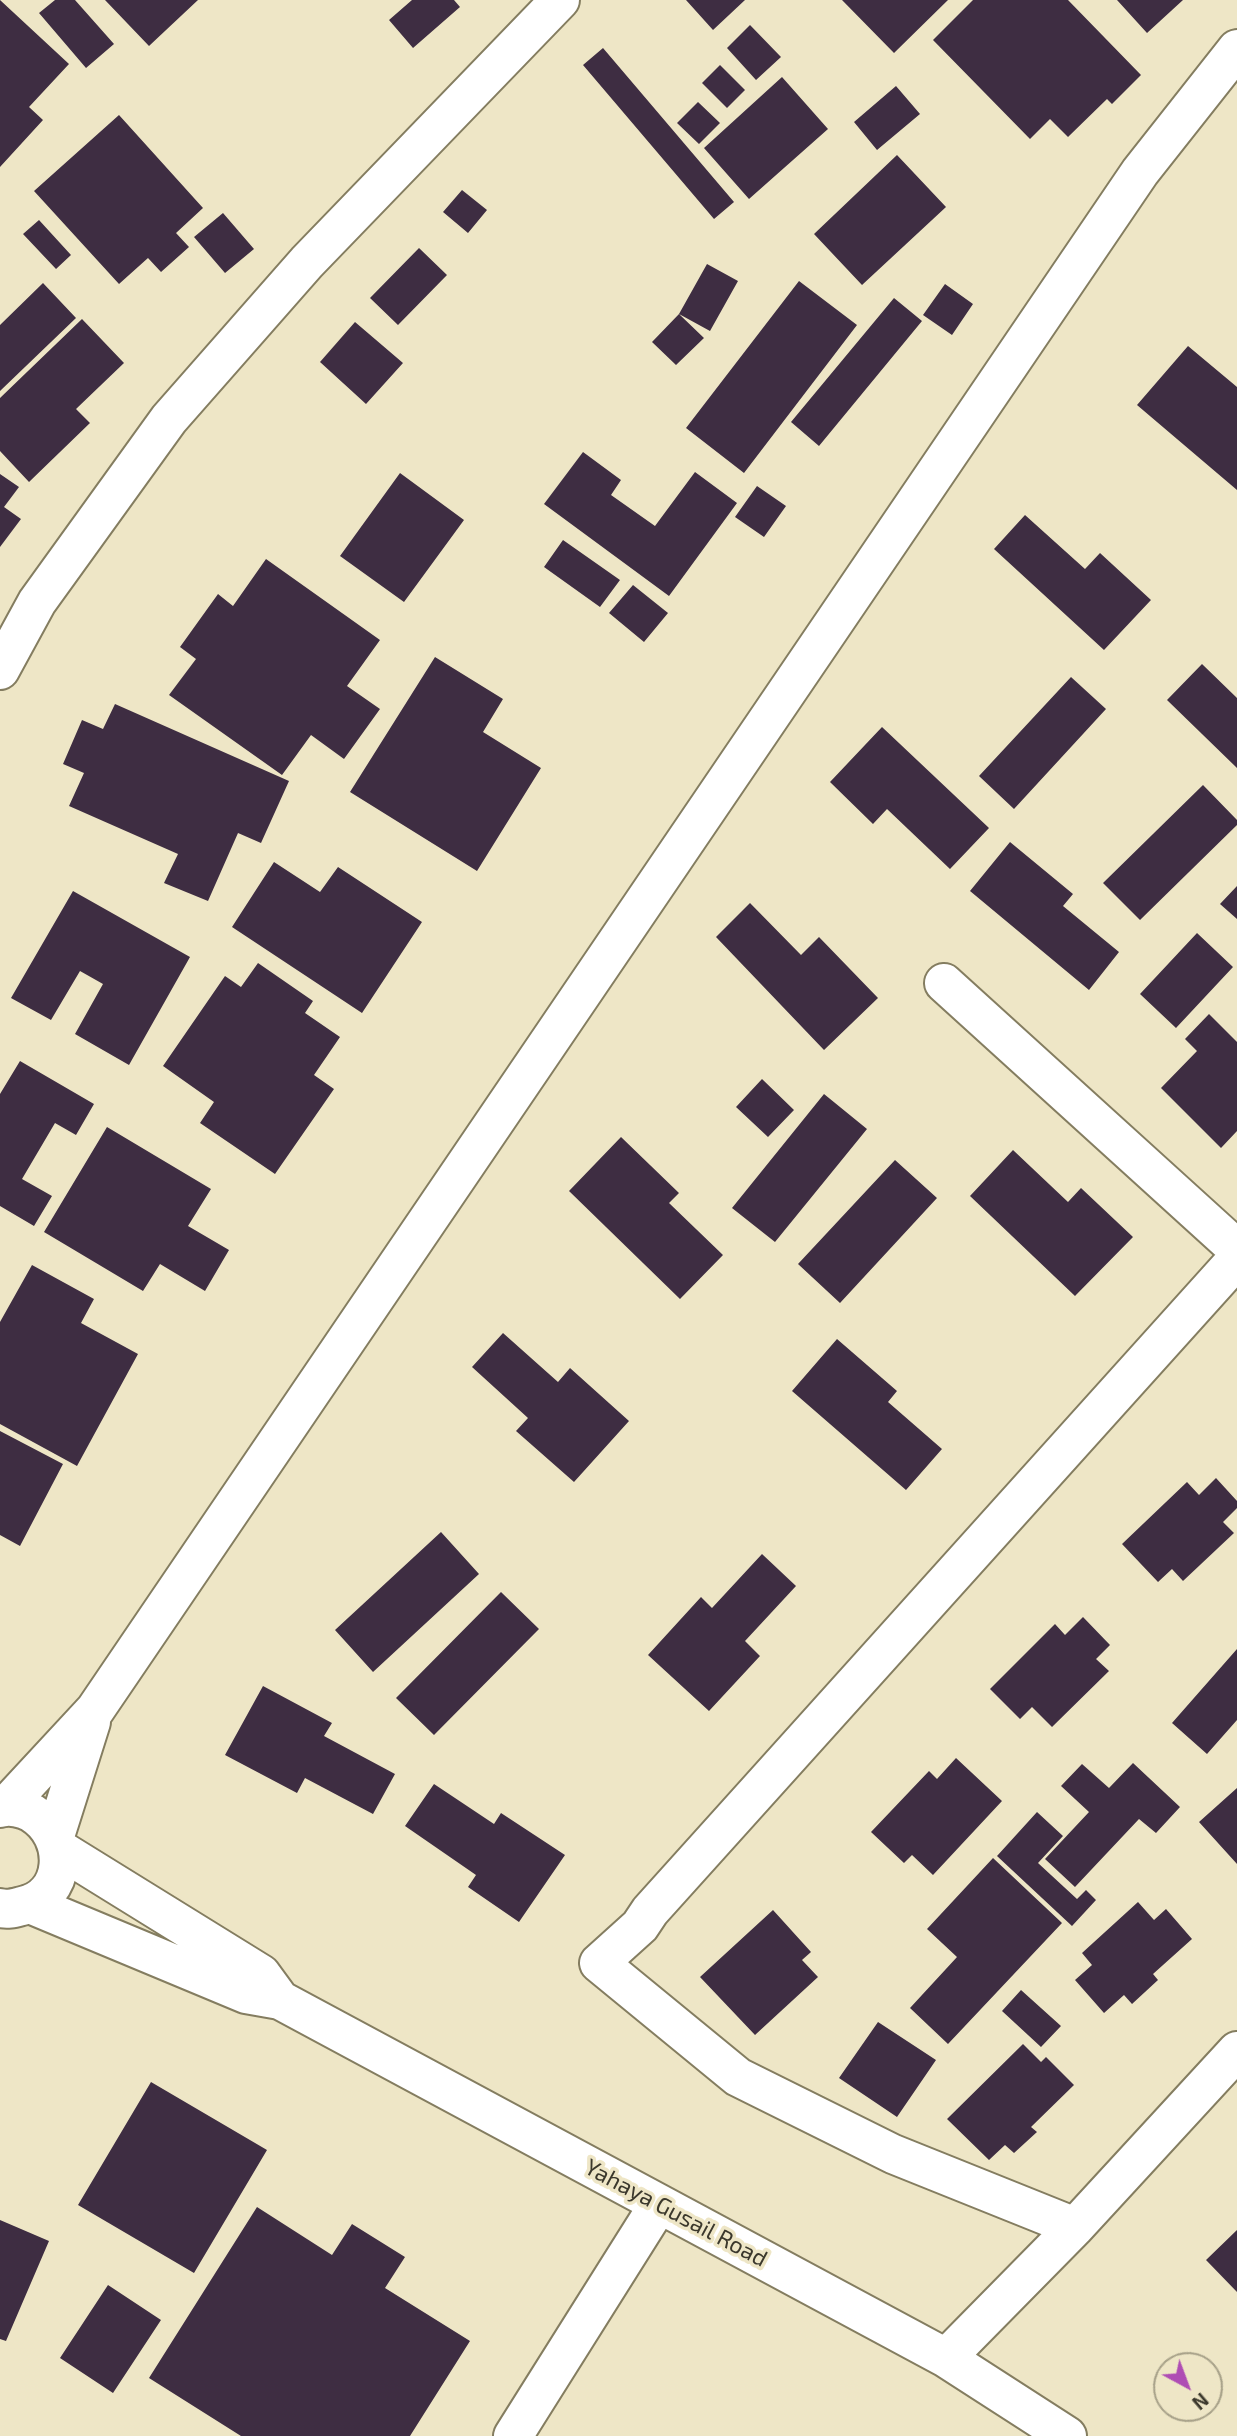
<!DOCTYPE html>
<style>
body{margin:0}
#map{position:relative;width:1237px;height:2436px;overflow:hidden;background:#eee6c6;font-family:"Exo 2",sans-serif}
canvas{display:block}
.north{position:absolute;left:1153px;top:2352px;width:70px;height:70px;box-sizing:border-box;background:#eee6c6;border:2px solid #a6a088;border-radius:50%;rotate:139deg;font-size:19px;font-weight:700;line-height:28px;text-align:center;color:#3b382c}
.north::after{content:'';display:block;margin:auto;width:24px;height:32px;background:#af4db4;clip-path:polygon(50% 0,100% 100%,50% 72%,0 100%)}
</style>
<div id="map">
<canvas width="1237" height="2436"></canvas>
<div class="north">N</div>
</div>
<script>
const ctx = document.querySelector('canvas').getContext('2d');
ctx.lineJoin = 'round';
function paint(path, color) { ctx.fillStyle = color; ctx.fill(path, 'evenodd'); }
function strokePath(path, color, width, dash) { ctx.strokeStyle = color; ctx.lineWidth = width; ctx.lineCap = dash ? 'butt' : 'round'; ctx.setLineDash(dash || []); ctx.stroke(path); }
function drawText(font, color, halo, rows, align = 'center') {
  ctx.font = font + ' "Exo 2",sans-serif'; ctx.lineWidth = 7; ctx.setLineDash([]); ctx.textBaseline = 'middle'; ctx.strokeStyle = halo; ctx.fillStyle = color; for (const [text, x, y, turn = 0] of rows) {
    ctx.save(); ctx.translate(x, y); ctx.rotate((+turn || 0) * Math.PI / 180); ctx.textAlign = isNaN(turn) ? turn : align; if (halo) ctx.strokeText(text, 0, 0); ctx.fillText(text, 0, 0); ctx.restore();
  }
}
const building = new Path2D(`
 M0,0l69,64 -40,43 14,13 -43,47z
 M55,0h20l39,44 -28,24 -47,-55z
 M105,0h93l-49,46z
 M412,0h42l6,7 -47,41 -24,-28z
 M686,0h59l-32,30z
 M842,0h106l-54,53z
 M973,0h95l73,75 -29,29 -5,-5 -39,38 -18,-18 -20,20 -97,-99z
 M1117,0h66l-36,33z
 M750,25l31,32 -25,23 -29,-32z
 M603,48l131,154 -20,17 -131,-154z
 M720,65l25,25 -18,18 -25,-25z
 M782,77l46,52 -79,70 -45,-51z
 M896,86l24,28 -43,36 -23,-28z
 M698,102l22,21 -21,21 -22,-21z
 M119,115l84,93 -27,25 13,14 -28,25 -13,-14 -29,26 -85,-93z
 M897,155l49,52 -84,78 -48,-51z
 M462,190l25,20 -19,23 -25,-21z
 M223,213l31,36 -29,24 -31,-36z
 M39,220l32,35 -15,14 -33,-35z
 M419,248l28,27 -49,50 -28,-27z
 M707,264l31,17 -28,50 -31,-17 25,24 -28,27 -24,-23 27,-28z
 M799,281l58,44 -113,148 -58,-45z
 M43,283l33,35 -76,73v-66z
 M945,284l28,20 -21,31 -29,-20z
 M894,298l28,23 -103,125 -28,-24z
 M82,319l42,44 -48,46 14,14 -61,59 -29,-31v-53z
 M355,322l48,41 -37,41 -46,-42z
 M1188,346l49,41v103l-100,-85z
 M583,452l38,28 -10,15 44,31 40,-54 42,31 -68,93 -125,-92z
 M400,473l64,47 -60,82 -64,-46z
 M0,474l19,13 -15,20 17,12 -21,28z
 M757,486l29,20 -22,31 -29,-20z
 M1025,515l60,54 15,-16 51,47 -47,50 -110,-101z
 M563,540l57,40 -20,27 -56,-40z
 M266,559l114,81 -33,46 33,23 -36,50 -33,-24 -29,40 -113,-80 27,-36 -16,-12 38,-53 15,12z
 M633,585l35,28 -24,29 -35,-29z
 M435,657l68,42 -20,33 58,36 -64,103 -127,-79z
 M1202,664l35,34v70l-70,-68z
 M1071,677l35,32 -92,100 -35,-33z
 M115,704l174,77 -28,62 -23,-10 -30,68 -44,-18 14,-29 -109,-48 15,-33 -21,-9 19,-44 21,9z
 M882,727l107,101 -39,41 -63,-60 -14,15 -43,-42z
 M1203,785l34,35v5l-97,95 -37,-37z
 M1010,842l63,52 -10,12 56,46 -30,38 -119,-99z
 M274,862l46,30 18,-25 84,55 -60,91 -130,-86z
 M1237,886v33l-17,-15z
 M73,891l117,66 -61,108 -54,-31 28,-50 -23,-13 -29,49 -40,-22z
 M750,903l51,52 18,-18 59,61 -54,52 -108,-113z
 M1197,933l36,34 -57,61 -36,-34z
 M258,963l55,38 -8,12 35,24 -26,38 20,14 -59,85 -75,-51 14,-21 -51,-36 62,-90 16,11z
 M1209,1014l28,28v89l-16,17 -60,-60 36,-37 -12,-12z
 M20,1061l74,43 -18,31 -21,-12 -33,56 30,17 -18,30 -34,-20v-112z
 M762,1079l32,31 -26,27 -32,-30z
 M824,1094l43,35 -92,113 -43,-34z
 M107,1127l104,62 -23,37 41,24 -24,41 -45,-27 -17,27 -99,-59z
 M621,1137l58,56 -10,10 54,52 -43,44 -111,-108z
 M1013,1150l55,52 13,-14 52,49 -58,59 -105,-100z
 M895,1160l42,38 -97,105 -42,-39z
 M32,1265l62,34 -13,24 57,31 -61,112 -77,-42v-102z
 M503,1333l55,49 12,-14 59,53 -55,61 -58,-51 12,-13 -56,-51z
 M837,1339l60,52 -9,11 54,47 -36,41 -114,-99z
 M0,1431l63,33 -43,82 -20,-11z
 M1216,1478l21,23v7l-14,14 11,11 -51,48 -11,-12 -14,13 -36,-38 65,-62 12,13z
 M441,1532l38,42 -106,98 -38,-42z
 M762,1554l34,32 -51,55 15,15 -51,55 -61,-56 53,-58 11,11z
 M501,1592l38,37 -105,106 -38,-37z
 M1083,1617l27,28 -14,14 13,12 -57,56 -20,-20 -12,12 -30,-30 65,-65 10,11z
 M1237,1649v71l-30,34 -35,-31z
 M263,1686l69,37 -8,13 71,38 -22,40 -68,-36 -8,15 -72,-38z
 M956,1758l46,43 -69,74 -21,-20 -8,8 -33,-31 58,-61 8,8z
 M1133,1763l47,44 -24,26 -17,-14 -64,68 -30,-28 44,-47 -28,-26 21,-22 27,24z
 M434,1784l60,40 7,-11 64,42 -46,67 -51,-35 8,-12 -71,-49z
 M1237,1788v76l-38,-42z
 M1037,1812l26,24 -25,27 39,36 9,-9 10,10 -24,26 -75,-70z
 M993,1858l69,65 -114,121 -38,-36 47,-51 -30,-28z
 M1138,1902l16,18 12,-11 26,30 -39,35 5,6 -26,24 -8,-9 -20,18 -29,-33 17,-15 -10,-12z
 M773,1910l38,42 -9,8 16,17 -63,58 -55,-58z
 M1021,1990l40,36 -20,21 -39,-36z
 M878,2022l58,38 -39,57 -58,-39z
 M1023,2044l18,18 5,-5 28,28 -43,42 6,5 -23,21 -9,-8 -16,15 -42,-41z
 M151,2082l116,68 -73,123 -116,-68z
 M257,2207l75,48 20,-31 53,33 -20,31 85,53 -60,95h-169l-92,-58z
 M0,2220l49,21 -43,100 -6,-2z
 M1237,2230v62l-31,-32z
 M108,2285l53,35 -48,73 -53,-35z`);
const minor = new Path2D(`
 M0,670l37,-68 132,-183 138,-157 253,-262
 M944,983l293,266
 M59,1849l202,125 19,26
 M30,1904l216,90 34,6 666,358 121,78
 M1075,2227l-182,-73 -155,-77 -139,-114 41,-37 10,-15 587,-652
 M946,2358l129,-131 162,-176
 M513,2436l146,-232`);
const tertiary = new Path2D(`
 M6,1806l89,-96 1045,-1538 97,-123
 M0,1808c10,-3 23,0 32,5 39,24 35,84 -10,93 -8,2 -14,4 -22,2
 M55,1836l36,-114`);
const streetNames = [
 ["Yahaya Gusail Road",676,2213,28]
];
paint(building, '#3e2d42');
strokePath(minor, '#847d60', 42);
strokePath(tertiary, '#847d60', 42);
strokePath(minor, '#fff', 38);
strokePath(tertiary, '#fff', 38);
drawText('23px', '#3b382c', '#eee6c6', streetNames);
</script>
